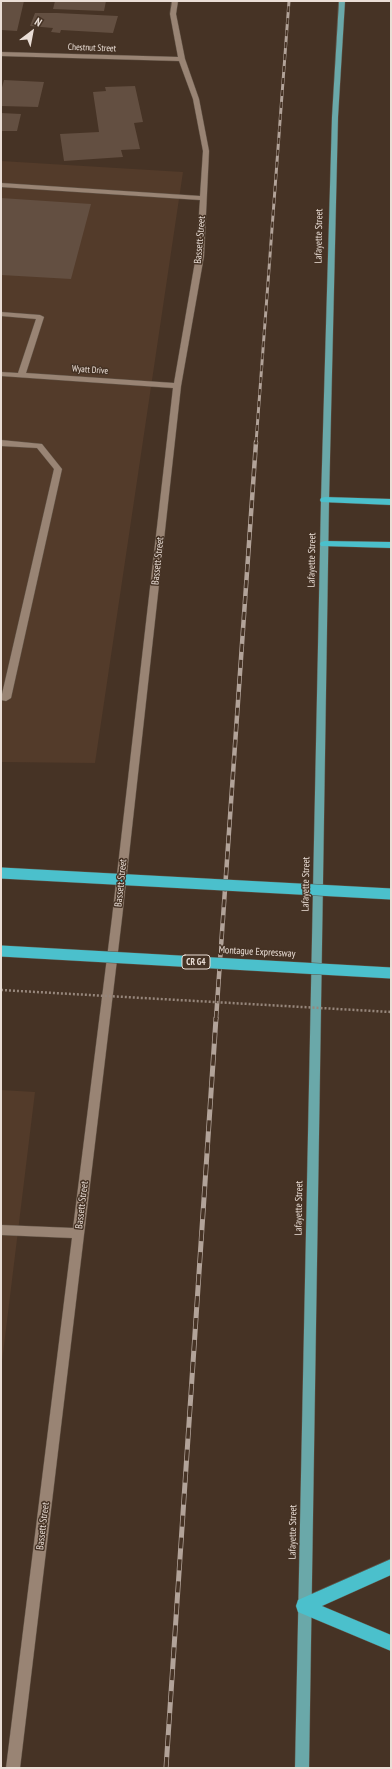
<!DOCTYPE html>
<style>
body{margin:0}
#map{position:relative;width:392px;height:1769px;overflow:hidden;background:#463325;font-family:"PT Sans Narrow",sans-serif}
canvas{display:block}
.frame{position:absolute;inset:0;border:2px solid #eaded6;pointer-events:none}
.north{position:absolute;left:12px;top:12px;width:40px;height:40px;-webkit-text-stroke:3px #463325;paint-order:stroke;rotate:32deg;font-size:11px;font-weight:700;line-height:16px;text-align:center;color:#eaded6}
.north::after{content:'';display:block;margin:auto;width:14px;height:18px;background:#eaded6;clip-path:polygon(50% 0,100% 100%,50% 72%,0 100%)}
</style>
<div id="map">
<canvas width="392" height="1769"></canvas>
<div class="frame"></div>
<div class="north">N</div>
</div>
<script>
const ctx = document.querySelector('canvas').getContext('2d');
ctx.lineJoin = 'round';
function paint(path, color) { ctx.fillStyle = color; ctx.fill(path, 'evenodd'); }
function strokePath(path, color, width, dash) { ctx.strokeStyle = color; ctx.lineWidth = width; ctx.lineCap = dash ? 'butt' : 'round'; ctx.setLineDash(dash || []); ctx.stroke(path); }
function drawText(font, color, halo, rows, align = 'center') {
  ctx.font = font + ' "PT Sans Narrow",sans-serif'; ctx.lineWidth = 3; ctx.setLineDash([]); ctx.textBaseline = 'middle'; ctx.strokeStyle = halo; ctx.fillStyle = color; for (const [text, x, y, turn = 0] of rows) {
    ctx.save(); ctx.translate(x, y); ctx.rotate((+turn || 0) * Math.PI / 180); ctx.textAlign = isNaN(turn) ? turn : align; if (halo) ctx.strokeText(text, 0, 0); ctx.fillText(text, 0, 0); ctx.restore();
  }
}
const built = new Path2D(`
 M1,161l182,11 -88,591 -94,-1z
 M1,1090l34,2 -34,278z`);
const building = new Path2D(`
 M1,1h23l-7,30 -16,-1z
 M55,1h51l-2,10 -51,-2z
 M35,13h22l61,3 -5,17 -52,-3 -1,3 -9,-1 2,-4 -23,-2z
 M4,80l40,2 -6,25 -37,-1v-15z
 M135,86l8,36 -9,1 6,26 -19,1 2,7 -59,4 -4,-27 39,-2 -6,-40 13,-1 -1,-4z
 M1,113l20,1 -4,17h-16z
 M1,198l90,6 -20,75 -70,-4z`);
const minor = new Path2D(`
 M172,1h6l-2,13 9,45 14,40 10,52 -5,105 -23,130 -59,532 -102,850h-14l66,-530 -71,-3v-10l72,3 39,-310 61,-530 -172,-12v-4l17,1 18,-54 -35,-3v-4l39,3 4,2 -18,56 148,10 22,-127 4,-56 -199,-13v-4l199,13 3,-45 -10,-52 -14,-38 -178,-5v-4l177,5 -8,-43z
 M1,440l41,4 20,25 -51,229 -5,3 -5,-1v-6h1l52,-225 -17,-21 -36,-2z`);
const major = new Path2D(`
 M339,1h6l-7,116 -9,383 -20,1268h-14l26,-1268 11,-383z`);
const highway = new Path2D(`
 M325,497l66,2v6l-70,-3 -1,-2 1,-2z
 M325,541l66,1v6l-70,-2 -1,-2 1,-2z
 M391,1559v16l-69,31 69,29v16l-93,-39 -2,-6 2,-6z`);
const railFar2 = new Path2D(`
 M256,443l33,-442`);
const railFar1 = new Path2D(`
 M216,1019l40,-577`);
const rail = new Path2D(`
 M166,1768l50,-750`);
const pathBridge = new Path2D(`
 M1,990l390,22`);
const highwayBridge = new Path2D(`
 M1,873l390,21
 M1,951l390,22`);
const farStreetnames = [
 ["Chestnut Street",92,48,2],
 ["Wyatt Drive",90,370,4]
];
const shields = [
 [196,962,28]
];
const shieldNames = [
 ["CR G4",196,962]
];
const streetNames = [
 ["Lafayette Street",319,236,-89],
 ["Bassett Street",200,240,-85],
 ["Lafayette Street",312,560,-89],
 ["Bassett Street",158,561,-84],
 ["Bassett Street",121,883,-84],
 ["Lafayette Street",306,884,-89],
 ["Montague Expressway",257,952,3],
 ["Bassett Street",82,1205,-83],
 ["Lafayette Street",299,1208,-89],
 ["Bassett Street",43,1526,-83],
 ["Lafayette Street",293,1532,-89]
];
paint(built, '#533b2a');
paint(building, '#634f41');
strokePath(minor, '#605245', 1);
strokePath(major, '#605245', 1);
strokePath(highway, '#605245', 1);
paint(minor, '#998474');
paint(major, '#6aa8a9');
paint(highway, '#4bc0cc');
strokePath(railFar2, '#b2a399', 3);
strokePath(railFar1, '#b2a399', 4.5);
strokePath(rail, '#b2a399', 5);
strokePath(railFar2, '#463325', 2, [6]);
strokePath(railFar1, '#463325', 3, [8]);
strokePath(rail, '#463325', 3.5, [11]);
strokePath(highwayBridge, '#605245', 12, []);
strokePath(pathBridge, '#97877c', 2.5, [2, 2]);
strokePath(highwayBridge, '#4bc0cc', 11);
drawText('9px', '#eaded6', '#463325', farStreetnames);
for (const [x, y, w] of shields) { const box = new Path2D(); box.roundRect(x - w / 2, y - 7, w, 14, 3); ctx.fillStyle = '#463325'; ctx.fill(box); strokePath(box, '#eaded6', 1); }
drawText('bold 9px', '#eaded6', null, shieldNames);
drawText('10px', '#eaded6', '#463325', streetNames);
</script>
